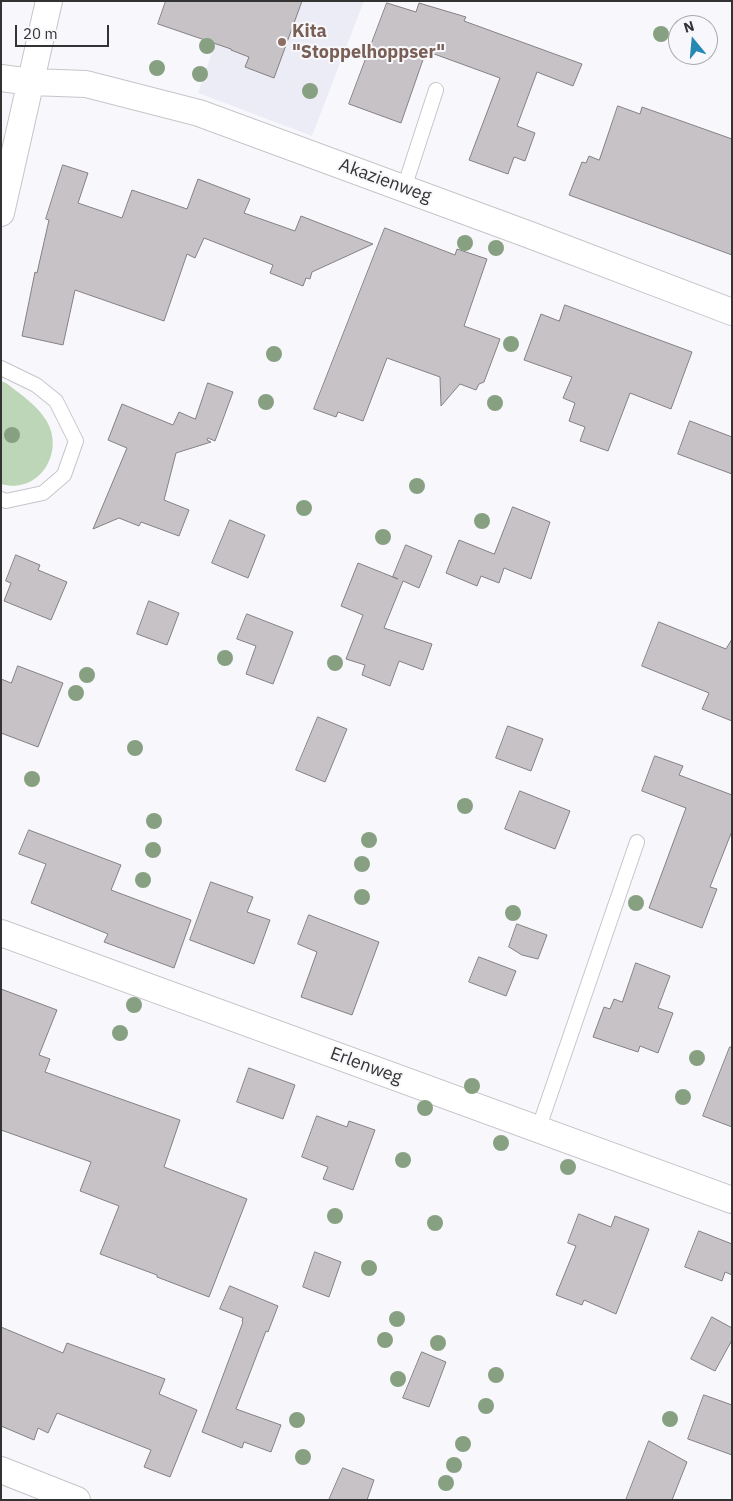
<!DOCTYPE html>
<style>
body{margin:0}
#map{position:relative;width:733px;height:1501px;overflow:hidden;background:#f8f8fc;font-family:"IBM Plex Sans",sans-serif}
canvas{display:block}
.frame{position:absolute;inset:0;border:2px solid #333334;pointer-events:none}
.north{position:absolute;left:668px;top:15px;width:50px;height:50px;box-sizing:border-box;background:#f8f8fc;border:1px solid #a9a9ac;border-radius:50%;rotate:343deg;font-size:14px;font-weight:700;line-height:20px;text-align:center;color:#333334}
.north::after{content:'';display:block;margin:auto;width:18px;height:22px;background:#2589b3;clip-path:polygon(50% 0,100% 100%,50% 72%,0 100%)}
.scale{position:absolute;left:15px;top:25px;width:94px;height:22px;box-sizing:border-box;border:2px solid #333334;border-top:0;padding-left:6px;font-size:15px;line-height:18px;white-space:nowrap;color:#333334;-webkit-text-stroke:4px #f8f8fc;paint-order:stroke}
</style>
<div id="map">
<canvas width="733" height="1501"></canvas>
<div class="frame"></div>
<div class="north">N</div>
<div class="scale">20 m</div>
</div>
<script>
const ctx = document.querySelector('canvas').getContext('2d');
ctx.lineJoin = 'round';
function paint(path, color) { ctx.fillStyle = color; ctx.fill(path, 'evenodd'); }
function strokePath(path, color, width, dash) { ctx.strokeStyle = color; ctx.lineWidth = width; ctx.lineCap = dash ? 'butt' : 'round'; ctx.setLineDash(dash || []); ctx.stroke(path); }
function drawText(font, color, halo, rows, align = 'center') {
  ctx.font = font + ' "IBM Plex Sans",sans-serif'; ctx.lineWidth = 4; ctx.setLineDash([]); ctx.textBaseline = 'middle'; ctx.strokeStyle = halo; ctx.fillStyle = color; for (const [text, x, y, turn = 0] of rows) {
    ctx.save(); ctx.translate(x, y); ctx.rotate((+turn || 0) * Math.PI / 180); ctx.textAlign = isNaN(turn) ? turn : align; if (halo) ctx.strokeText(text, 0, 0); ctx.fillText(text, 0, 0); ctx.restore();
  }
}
const built = new Path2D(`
 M230,1h134l-52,135 -114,-43z`);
const green = new Path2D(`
 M1,381l5,2c14,11 30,21 40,37 20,32 -7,75 -45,64z`);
const building = new Path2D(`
 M166,1h136l-28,77 -29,-11 4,-10 -18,-7v-1l-73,-25z
 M387,3l29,9 3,-9 47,14 -2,4 118,43 -9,22 -36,-14 -20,54 18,7 -10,28 -11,-4 -6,17 -39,-14 31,-82 -74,-27 -25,72 -52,-19z
 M618,106l22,8 2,-7 90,32v116l-163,-60 13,-33 4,1 3,-7 10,4z
 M63,165l25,8 -10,30 44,15 10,-28 55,19 11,-30 52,20 -6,14 51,18 6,-15 72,28 -61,28 -2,7 -4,-1 -3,8 -33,-13 3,-8 -69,-27 -9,20 -8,-4 -23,67 -89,-31 -12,55 -41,-9 13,-64 2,1 12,-53 -3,-1z
 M385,228l70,27 2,-6 30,10 -23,67 36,13 -16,43 -5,2 -3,6 -16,-6 -19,22 -1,-29 -53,-19 -24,63 -25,-9 -2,5 -22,-8z
 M565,305l127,47 -21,57 -41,-16 -22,58 -28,-10 5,-14 -16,-6 6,-18 -12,-5 9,-21 -48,-17 17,-46 18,7z
 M208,383l25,9 -18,49 -7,-3 -1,2 4,2 -35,11 -12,47 25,10 -10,26 -38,-14 -2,4 -20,-8 -26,11 34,-81 -19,-8 14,-36 51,21 6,-13 16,7z
 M690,421l42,16v37l-54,-20z
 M513,507l37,15 -19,57 -27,-11 -5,15 -18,-7 -4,10 -31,-13 13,-33 35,14z
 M230,520l35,15 -17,43 -36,-15z
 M406,545l26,11 -13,32 -16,-7 -19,47 48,16 -9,26 -24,-9 -9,25 -28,-11 3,-10 -19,-6 17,-44 -22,-9 17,-43 40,16 -5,-2z
 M16,555l24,10 -2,5 29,12 -16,38 -47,-19 7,-18 -5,-2z
 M149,601l30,12 -12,32 -30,-11z
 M247,614l46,18 -20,52 -27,-10 10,-28 -19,-7z
 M659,622l67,27 6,-10v82l-30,-12 7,-16 -67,-27z
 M18,666l45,17 -25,64 -37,-14v-54l10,4z
 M318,717l29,12 -22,53 -29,-12z
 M508,726l35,13 -12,32 -35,-13z
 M655,756l28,10 -4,9 53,20v36l-22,56 7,2 -15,39 -53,-20 37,-100 -44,-17z
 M520,791l50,20 -15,38 -50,-20z
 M29,830l92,35 -10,25 80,30 -17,48 -70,-26 4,-8 -77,-31 15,-39 -27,-10z
 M211,882l42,15 -6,15 23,8 -16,44 -64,-24z
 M309,915l70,27 -27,73 -51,-18 16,-45 -19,-8z
 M517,924l30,11 -9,24 -16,-4 -13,-8z
 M479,957l37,14 -10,25 -37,-14z
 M636,963l34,13 -12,32 15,5 -15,40 -18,-7 -2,6 -45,-15 11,-30 6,2 4,-10 8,3z
 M1,989l56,21 -18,45 11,4 -5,13 135,48 -16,47 83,32 -38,98 -52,-20v-2l-57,-21 19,-48 -39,-15 11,-29 -90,-32z
 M730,1047h2v80l-29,-11z
 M249,1068l46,17 -12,34 -46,-17z
 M317,1116l30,11 2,-6 26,9 -22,60 -30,-11 5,-12 -26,-10z
 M579,1214l32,13 4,-11 34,13 -33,85 -32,-14 -2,5 -26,-10 20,-49 -8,-3z
 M699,1231l33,13v31l-7,-3 -3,9 -37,-14z
 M315,1252l26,10 -12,35 -26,-10z
 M230,1286l48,20 -10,26 -2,-1 -30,78 45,16 -10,27 -27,-10 -2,6 -40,-16 41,-110 -1,-1 1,-3 -23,-9z
 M712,1317l20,11v12l-17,31 -24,-12z
 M1,1327l62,26 4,-10 98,36 -6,15 38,16 -27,67 -26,-10 7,-17 -94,-37 -9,20 -10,-5 -4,12 -33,-14z
 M422,1352l24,10 -17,45 -26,-9z
 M704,1395l28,10v50l-44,-16z
 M649,1441l38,21 -15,38h-46z
 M343,1468l31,12 -7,20h-38z`);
const lane = new Path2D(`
 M404,188l32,-98
 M1,368l35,17 20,16 20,40 -12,34 -21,18 -37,8 -5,-2
 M538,1130l99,-288`);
const street = new Path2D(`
 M1,78l30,4 55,2 113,29 331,122 202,77
 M1,213l48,-212
 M1,933l731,267
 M1,1470l76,30`);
const trees = [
 [661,34],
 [207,46],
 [157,68],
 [200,74],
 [310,91],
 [465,243],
 [496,248],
 [511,344],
 [274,354],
 [266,402],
 [495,403],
 [12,435],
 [417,486],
 [304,508],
 [482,521],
 [383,537],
 [225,658],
 [335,663],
 [87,675],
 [76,693],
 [135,748],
 [32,779],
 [465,806],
 [154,821],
 [369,840],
 [153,850],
 [362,864],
 [143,880],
 [362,897],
 [636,903],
 [513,913],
 [134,1005],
 [120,1033],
 [697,1058],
 [472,1086],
 [683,1097],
 [425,1108],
 [501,1143],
 [403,1160],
 [568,1167],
 [335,1216],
 [435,1223],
 [369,1268],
 [397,1319],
 [385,1340],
 [438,1343],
 [496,1375],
 [398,1379],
 [486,1406],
 [670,1419],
 [297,1420],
 [463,1444],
 [303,1457],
 [454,1465],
 [446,1483]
];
const markers = [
 [282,42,5,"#8d6e63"]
];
const educationNames = [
 ["Kita",292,32],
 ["\"Stoppelhoppser\"",292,53]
];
const streetNames = [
 ["Akazienweg",385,181,20],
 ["Erlenweg",366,1066,20]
];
paint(built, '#ececf7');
paint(green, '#bed6b8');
paint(building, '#c6c2c5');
strokePath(building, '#848183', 1);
strokePath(lane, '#c6c6ca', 16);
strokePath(street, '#c6c6ca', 28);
strokePath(lane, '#fff', 14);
strokePath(street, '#fff', 26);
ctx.fillStyle = '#87a082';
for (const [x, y] of trees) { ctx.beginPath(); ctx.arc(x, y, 8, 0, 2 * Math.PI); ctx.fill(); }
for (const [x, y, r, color] of markers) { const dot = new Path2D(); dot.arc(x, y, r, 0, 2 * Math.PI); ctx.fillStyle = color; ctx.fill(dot); strokePath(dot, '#f8f8fc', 2); }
drawText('bold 18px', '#785e54', '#f8f8fc', educationNames, 'left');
drawText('18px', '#333334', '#f8f8fc', streetNames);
</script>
